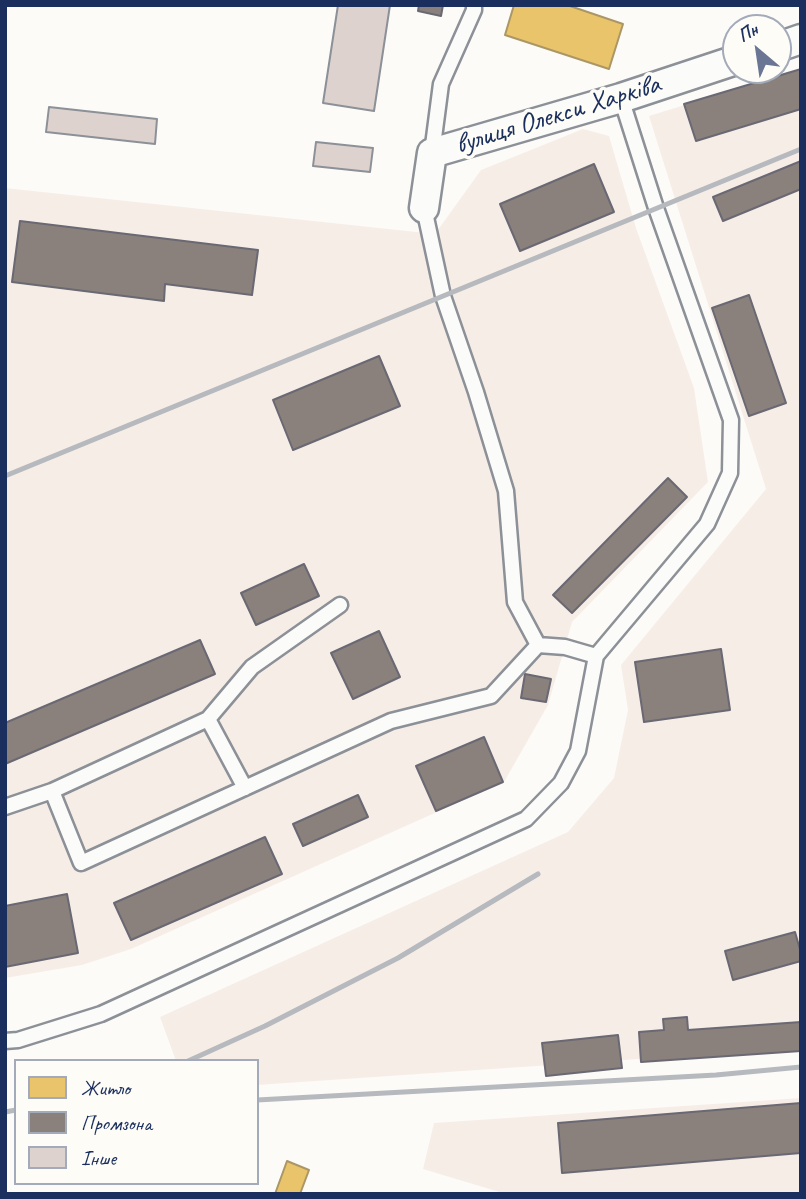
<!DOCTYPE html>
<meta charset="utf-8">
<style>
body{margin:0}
#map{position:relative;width:806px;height:1199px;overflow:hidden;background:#fcfbf8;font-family:Caveat,sans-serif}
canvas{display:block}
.frame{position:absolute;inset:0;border:7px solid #1b2f5e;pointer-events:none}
.legend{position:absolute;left:14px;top:1059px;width:245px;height:126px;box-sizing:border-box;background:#fdfcf7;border:2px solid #a3aaba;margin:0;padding:9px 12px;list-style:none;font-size:21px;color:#1b2f5e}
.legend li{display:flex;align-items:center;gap:14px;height:35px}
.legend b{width:35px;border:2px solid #a3aaba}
.north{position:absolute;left:722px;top:14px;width:70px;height:70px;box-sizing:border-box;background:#fdfcf7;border:2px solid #a3aaba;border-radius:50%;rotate:331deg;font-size:19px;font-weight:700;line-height:28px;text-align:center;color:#1b2f5e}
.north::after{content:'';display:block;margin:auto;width:24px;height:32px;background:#6a7694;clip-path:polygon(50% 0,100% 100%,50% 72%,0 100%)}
</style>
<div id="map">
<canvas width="806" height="1199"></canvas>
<div class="frame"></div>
<ul class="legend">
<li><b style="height:19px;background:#e9c46a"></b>Житло</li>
<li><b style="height:19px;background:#8a817c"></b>Промзона</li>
<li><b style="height:19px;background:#ddd2ce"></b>Інше</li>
</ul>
<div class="north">Пн</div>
</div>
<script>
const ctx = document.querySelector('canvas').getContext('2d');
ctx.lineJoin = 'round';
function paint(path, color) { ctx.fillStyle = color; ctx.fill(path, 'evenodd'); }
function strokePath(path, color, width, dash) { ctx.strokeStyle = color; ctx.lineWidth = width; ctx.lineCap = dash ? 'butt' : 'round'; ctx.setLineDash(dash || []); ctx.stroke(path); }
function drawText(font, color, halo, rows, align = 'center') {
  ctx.font = font + ' Caveat,sans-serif'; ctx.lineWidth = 7; ctx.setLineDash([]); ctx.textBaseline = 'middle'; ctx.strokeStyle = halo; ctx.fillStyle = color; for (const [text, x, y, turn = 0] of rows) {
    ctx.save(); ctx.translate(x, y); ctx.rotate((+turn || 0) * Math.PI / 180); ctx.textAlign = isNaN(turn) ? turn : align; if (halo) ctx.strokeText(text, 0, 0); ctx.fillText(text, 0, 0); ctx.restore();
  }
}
const built = new Path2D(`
 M801,69v979l-544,37v-24h-81l-16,-44 408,-185 46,-54 14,-68 -7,-45 145,-176 -117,-373z
 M583,129l26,7 27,92 58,160 14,94 -136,140 -24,83 -44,77 -373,167 -49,16 -77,13v-790l430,46 46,-64z
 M801,1098v96h-295l-83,-25 11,-46z`);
const homes = new Path2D(`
 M514,5h53l56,19 -14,45 -104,-34z
 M287,1161l22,9 -9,24h-25z`);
const industry = new Path2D(`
 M419,5h24l-2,11 -23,-5z
 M801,69v40l-105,32 -12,-37z
 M801,161v28l-78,32 -10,-24z
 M594,164l20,48 -94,39 -20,-47z
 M20,221l238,29 -6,45 -87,-11 -1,17 -152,-19z
 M749,295l37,108 -37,13 -37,-108z
 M379,356l21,50 -107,44 -20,-50z
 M668,478l19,19 -115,116 -19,-18z
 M304,564l15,32 -63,29 -15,-32z
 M379,631l21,46 -47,22 -22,-46z
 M200,640l15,34 -210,90v-41z
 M721,649l9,61 -86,12 -9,-60z
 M525,674l26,5 -5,23 -25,-4z
 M484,737l19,45 -67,29 -20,-45z
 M358,795l10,22 -65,29 -10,-22z
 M265,837l17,37 -151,66 -17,-37z
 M67,894l11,59 -73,14v-61z
 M795,932l6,21v8l-68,19 -8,-29z
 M687,1017l1,13 113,-8v29l-160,11 -2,-30 25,-2 -1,-11z
 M618,1035l4,33 -76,8 -4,-33z
 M801,1103v50l-239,20 -4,-50z`);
const building = new Path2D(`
 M338,5h52l-16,106 -51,-8z
 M49,107l108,12 -2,25 -109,-12z
 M316,142l57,6 -3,24 -57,-6z`);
const service = new Path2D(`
 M432,153l9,-69 33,-74v-5
 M424,208l19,88 33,96 30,99 9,111 23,43 27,2 31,9
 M208,719l37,69
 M52,791l29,72 310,-142 100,-25 47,-51
 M5,807l47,-16 156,-72 44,-52 88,-62
 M5,1041l13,-1 83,-26 425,-195 35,-36 17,-32 18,-95 111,-132 23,-51 1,-53 -75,-212 -35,-110`);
const minor = new Path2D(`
 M778,47l23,-8
 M424,208l8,-55 189,-55 115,-38`);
const rail = new Path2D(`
 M5,476l796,-327
 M188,1061l77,-35 133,-68 140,-84
 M257,1100l459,-25 85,-8
 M5,1112l11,-2`);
const streetNames = [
 ["вулиця Олекси Харківа",558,115,-17]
];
paint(built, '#f7ede7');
paint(homes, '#e9c46a');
strokePath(homes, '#ab9766', 2);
paint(industry, '#8a817c');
strokePath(industry, '#696873', 2);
paint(building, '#ddd2ce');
strokePath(building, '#8c9097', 2);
strokePath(service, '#8c9097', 19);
strokePath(minor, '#8c9097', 33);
strokePath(service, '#fbfbf9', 14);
strokePath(minor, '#fbfbf9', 28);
strokePath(rail, '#b6b9bd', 5);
drawText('28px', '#1b2f5e', '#fdfcf7', streetNames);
</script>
